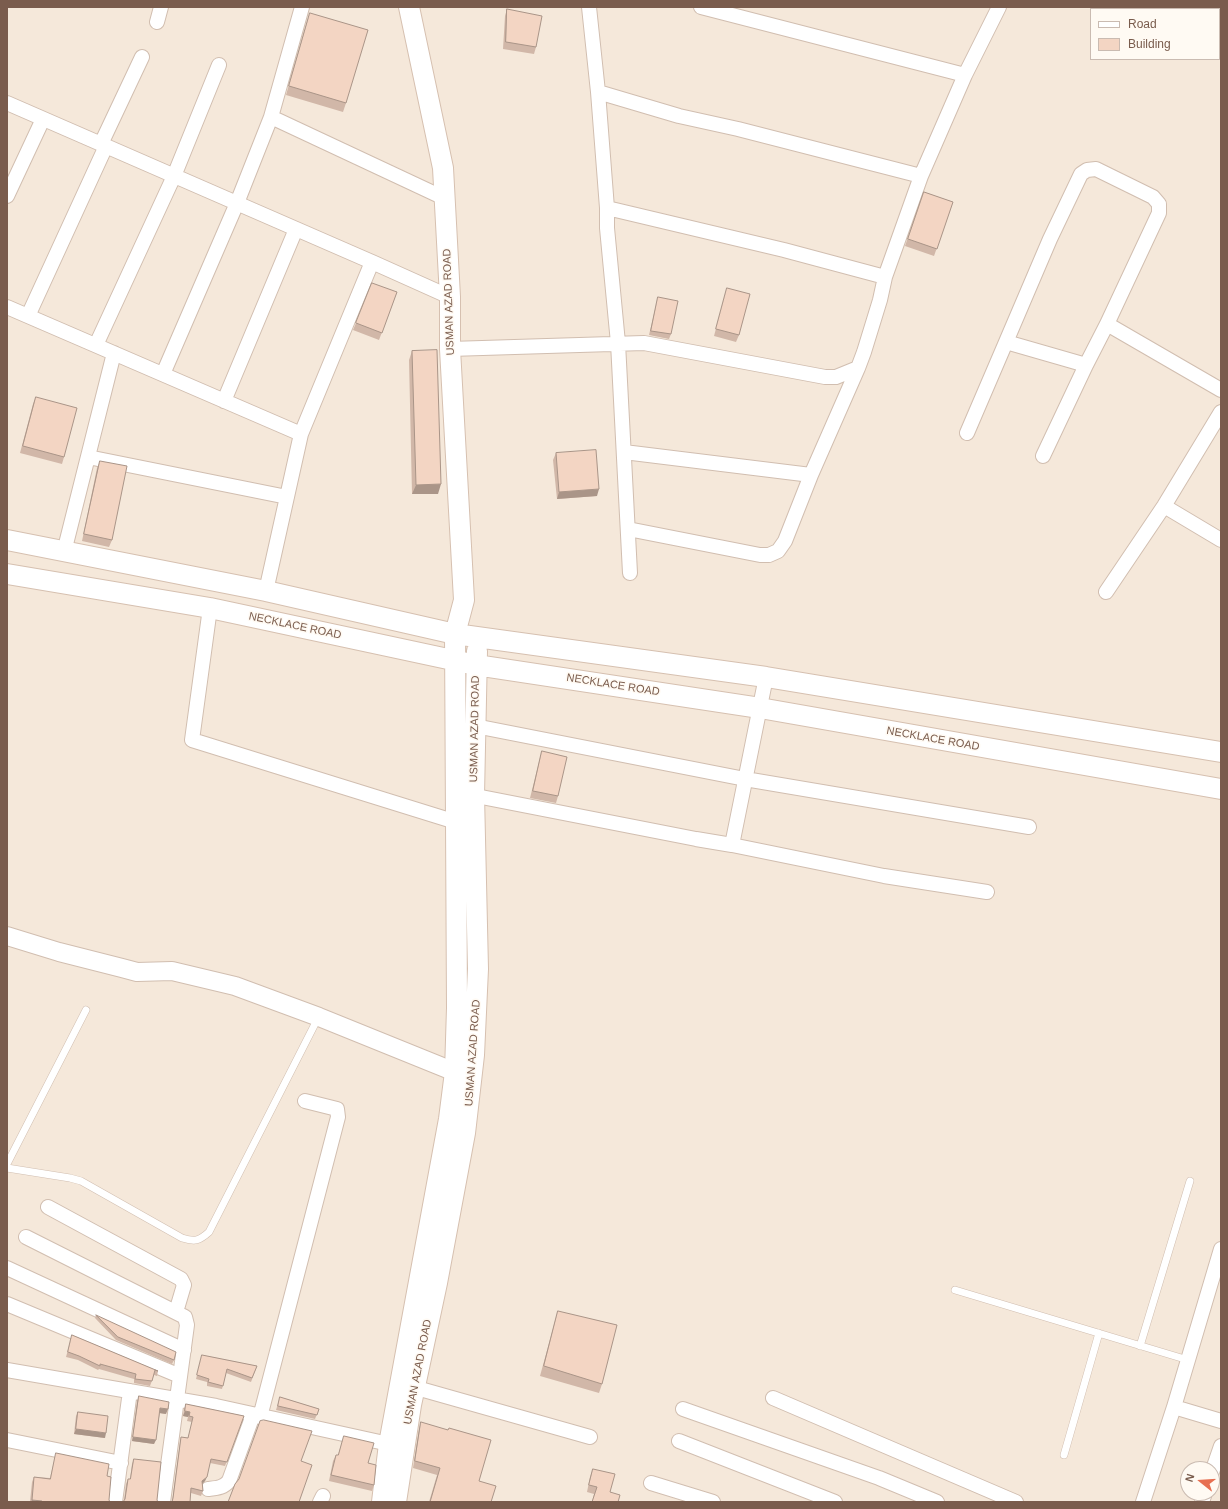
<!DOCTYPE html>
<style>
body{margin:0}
#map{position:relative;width:1228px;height:1509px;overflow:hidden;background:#fdf6ec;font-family:Arial,sans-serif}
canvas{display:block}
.frame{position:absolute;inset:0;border:8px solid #7a5c4d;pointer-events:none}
.legend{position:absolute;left:1090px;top:8px;width:130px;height:52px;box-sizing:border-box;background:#fffaf3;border:1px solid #cabbb1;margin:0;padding:5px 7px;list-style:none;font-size:12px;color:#7a5c4d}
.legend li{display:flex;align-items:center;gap:8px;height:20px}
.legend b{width:20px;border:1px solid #cabbb1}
.north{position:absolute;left:1180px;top:1461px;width:40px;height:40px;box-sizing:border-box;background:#fffaf3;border:1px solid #cabbb1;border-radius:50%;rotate:287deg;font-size:11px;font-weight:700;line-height:16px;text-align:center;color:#7a5c4d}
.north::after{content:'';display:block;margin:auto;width:14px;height:18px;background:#e76f51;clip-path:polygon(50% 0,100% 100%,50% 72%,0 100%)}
</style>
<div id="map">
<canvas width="1228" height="1509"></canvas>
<div class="frame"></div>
<ul class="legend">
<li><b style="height:5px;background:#fff"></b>Road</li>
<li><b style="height:11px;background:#f3d5c3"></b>Building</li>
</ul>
<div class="north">N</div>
</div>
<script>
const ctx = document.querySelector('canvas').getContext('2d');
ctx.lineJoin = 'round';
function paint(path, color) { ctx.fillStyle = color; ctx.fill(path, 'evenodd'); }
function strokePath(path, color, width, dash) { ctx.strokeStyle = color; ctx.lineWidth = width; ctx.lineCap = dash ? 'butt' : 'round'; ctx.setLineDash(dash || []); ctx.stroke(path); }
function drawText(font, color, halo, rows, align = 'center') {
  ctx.font = font + ' Arial,sans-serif'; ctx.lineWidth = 3; ctx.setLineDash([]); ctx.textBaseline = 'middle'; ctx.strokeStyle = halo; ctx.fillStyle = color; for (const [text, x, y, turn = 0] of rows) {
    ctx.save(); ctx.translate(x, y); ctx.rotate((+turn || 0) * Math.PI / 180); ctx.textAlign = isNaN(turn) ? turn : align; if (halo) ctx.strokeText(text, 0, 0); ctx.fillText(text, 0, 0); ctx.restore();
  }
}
const residential = new Path2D(`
 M7,7h1214v1495h-1214zM1091,9h128v50h-128zM1188,1469h24v24h-24z`);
const service = new Path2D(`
 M7,1164l79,-154
 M7,1168l63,10 11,3 101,57c13,4 17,3 27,-6l109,-214
 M955,1290l233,70
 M1140,1346l50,-165
 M1064,1455l35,-122`);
const minor = new Path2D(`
 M589,7l9,85 9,116v20l11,115 12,230
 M701,7l264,68
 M1179,7l3,2
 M157,22l4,-15
 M1219,32l2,1
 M598,92l81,24 59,13 183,47
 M7,103l365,159
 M271,117l31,-110
 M101,144l41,-87
 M7,196l36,-77
 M607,208l177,42 101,27
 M7,307l294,127 -35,157
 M28,316l78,-170
 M1107,324l52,-111v-9l-6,-7 -57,-28 -9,1 -6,4 -31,65 -44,103 80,23 21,-41 114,66
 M96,345l78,-169 45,-111
 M450,349l194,-6 181,34h11l22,-9 6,-16 16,-52 5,-23 36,-101 44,-101 34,-68
 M163,374l74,-171 34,-86 173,81
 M224,401l72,-172
 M967,433l39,-91
 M301,434l71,-172 78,35
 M624,452l187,23
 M1043,456l43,-91
 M88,457l199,40
 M1164,506l57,34
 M628,529l132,26h9l9,-4 7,-10 26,-66 47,-107
 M64,552l50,-199
 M1106,592l58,-86 57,-94
 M210,608l-18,132 264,82
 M475,726l270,53 284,48
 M466,794l230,45 36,6 152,31 103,16
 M732,845l34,-168
 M48,1207l133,72 3,6 -8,27
 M26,1237l159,80 2,8 -24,177
 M1221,1249l-47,158 47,14
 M7,1268l177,82
 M7,1304l173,72
 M7,1370l209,36 182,40
 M406,1385l184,52
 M773,1398l243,104
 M683,1409l196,69 58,24
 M260,1417l78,-300 -1,-8 -32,-8
 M7,1440l114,23
 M679,1441l156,61
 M1212,1472l9,-26
 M651,1483l62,19
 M208,1489c9,-1 15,-1 21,-8l24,-66
 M115,1502l15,-111
 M320,1502l3,-6
 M1143,1502l31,-95
 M1202,1502l3,-9`);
const tertiary = new Path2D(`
 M7,936l52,16 63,16 15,4 35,-1 63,15 84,31 136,55`);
const secondary = new Path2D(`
 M7,540l259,51 189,43 311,43 455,75
 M7,574l203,34 266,57 284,43 461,81
 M382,1502l7,-58 60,-325 6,-47 2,-64 -2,-374 9,-34 -14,-251v-52l-7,-129 -34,-161
 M396,1502l15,-97 26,-122 28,-150 9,-78 4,-86 -4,-174 3,-144`);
const wall = new Path2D(`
 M507,9l29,38 -2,7 -31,-5 2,-33z
 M310,13l36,90 -3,9 -57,-17 21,-73z
 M924,192l29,10 -19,54 -29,-10z
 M727,288l12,47 -3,7 -22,-6 11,-41z
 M397,292l-18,48 -26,-10 3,-7z
 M658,297l13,37 -2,5 -20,-4 8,-34z
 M412,351l26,143h-26l-3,-134z
 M36,397l28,60 -2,7 -42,-11 13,-49z
 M556,453l41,43 -40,3 -4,-39z
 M100,461l12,79 -3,7 -27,-6 15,-73z
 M542,751l16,45 -2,7 -26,-5 10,-40z
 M558,1311l44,73 -3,9 -59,-17 15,-55z
 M96,1315l78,45 -2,4 -56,-24 -21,-22z
 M72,1335l86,36 -1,5 -3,-1 -4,11 -16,-3v-4l-35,-10 -1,1 -20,-10 -12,-3z
 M202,1355l55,11 -6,16 -25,-9 -4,16 -15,-3v-4l-11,-3z
 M139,1396l27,18 -6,-1 -6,31 -22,-3 5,-40z
 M280,1397l39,12 -4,10 -39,-9z
 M186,1404l58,12 -19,50 -15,-3 -5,18 -3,3 1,7 -2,5 -10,-3 -19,9 8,-60 1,-5 7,1 4,-16 -5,-1 1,-4 -5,-1 1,-7z
 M78,1412l27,26 -31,-4 2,-18z
 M421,1422l58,59 12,21h-62l8,-27 -24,-7 6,-39z
 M344,1436l24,27 6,22 -2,6 -43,-10 4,-20 3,-6h2z
 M56,1453l51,23 2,24 1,2h-80l2,-20 2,-5 16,1z
 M134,1459l23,41h-33l2,-16 2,-5h2l2,-15z
 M593,1469l17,23 8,10h-26l2,-8 -7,-2 3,-15z`);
const shadedWall = new Path2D(`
 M441,484l-3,10h-26l4,-9z
 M599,489l-2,7 -40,3 2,-7z
 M160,1408l8,1 -2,5 -7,-1z
 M185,1411l5,1 -2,5 -5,-1z
 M76,1429l30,4 -1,5 -31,-4z
 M133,1437l23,3 -2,4 -22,-3z
 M207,1477l-2,4 -5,5 2,-5z
 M32,1500l10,1v1h-11z`);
const building = new Path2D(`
 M507,9l35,7 -6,31 -30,-5z
 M310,13l58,17 -22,73 -57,-17z
 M924,192l29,10 -16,47 -29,-10z
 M372,283l25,9 -15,41 -26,-10z
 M727,288l23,6 -11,41 -23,-6z
 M658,297l20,4 -7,33 -20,-3z
 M437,350l4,134 -25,1 -4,-134z
 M36,397l41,11 -13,49 -41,-11z
 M596,450l3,39 -40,3 -3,-39z
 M100,461l27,5 -15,74 -28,-6z
 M542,751l25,6 -9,39 -25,-5z
 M558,1311l59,14 -15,59 -58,-18z
 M96,1315l80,37 -2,8 -56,-23z
 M72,1335l86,36 -3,-1 -3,11 -17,-2 1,-5 -36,-10v2l-21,-10 -11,-4z
 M202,1355l55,11 -5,12 -25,-9 -4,17 -15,-4 1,-3 -12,-4z
 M139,1396l30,6 -1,7 -8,-1 -4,32 -23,-3z
 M280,1397l39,12 -2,6 -39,-9z
 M186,1404l58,12 -17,46 -16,-3 -4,18 -5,4 1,10 -12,-3 -1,14h-18l1,-4 8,-61 7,1 5,-21 -4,-1 1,-4 -5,-1z
 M78,1412l30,4 -2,17 -30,-4z
 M264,1420l48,11 -11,30 11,4 -13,37h-71l7,-18 4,-5 21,-58z
 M421,1422l27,8 1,-2 42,12 -12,41 17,5 -5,16h-61l10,-34 -25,-7z
 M344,1436l30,7 -6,20 8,2 -2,20 -43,-10 5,-20h2z
 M56,1453l53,11 -2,12 4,1 -2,23 1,2h-68v-1l-10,-1 2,-23 16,2z
 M134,1459l27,3 -4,38 1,2h-35l2,-3 3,-20h2z
 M593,1469l22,5 -5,18 10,3 -2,7h-26l5,-15 -8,-2z`);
const streetNames = [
 ["USMAN AZAD ROAD",449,302,-92],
 ["NECKLACE ROAD",295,626,12],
 ["NECKLACE ROAD",613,685,9],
 ["USMAN AZAD ROAD",475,729,-89],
 ["NECKLACE ROAD",933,739,10],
 ["USMAN AZAD ROAD",473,1053,-86],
 ["USMAN AZAD ROAD",418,1372,-79]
];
paint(residential, '#f5e8da');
strokePath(service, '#d1beb0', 8);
strokePath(minor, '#d1beb0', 16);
strokePath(tertiary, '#d1beb0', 20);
strokePath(secondary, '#d6c0b0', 22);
strokePath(service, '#fff', 7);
strokePath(minor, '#fff', 14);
strokePath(tertiary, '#fff', 18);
strokePath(secondary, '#fff', 20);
paint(wall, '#d1b7a8');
paint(shadedWall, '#aa9588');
paint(building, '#f3d5c3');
strokePath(building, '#aa9588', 1);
drawText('11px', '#7a5c4d', '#fffaf3', streetNames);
</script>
